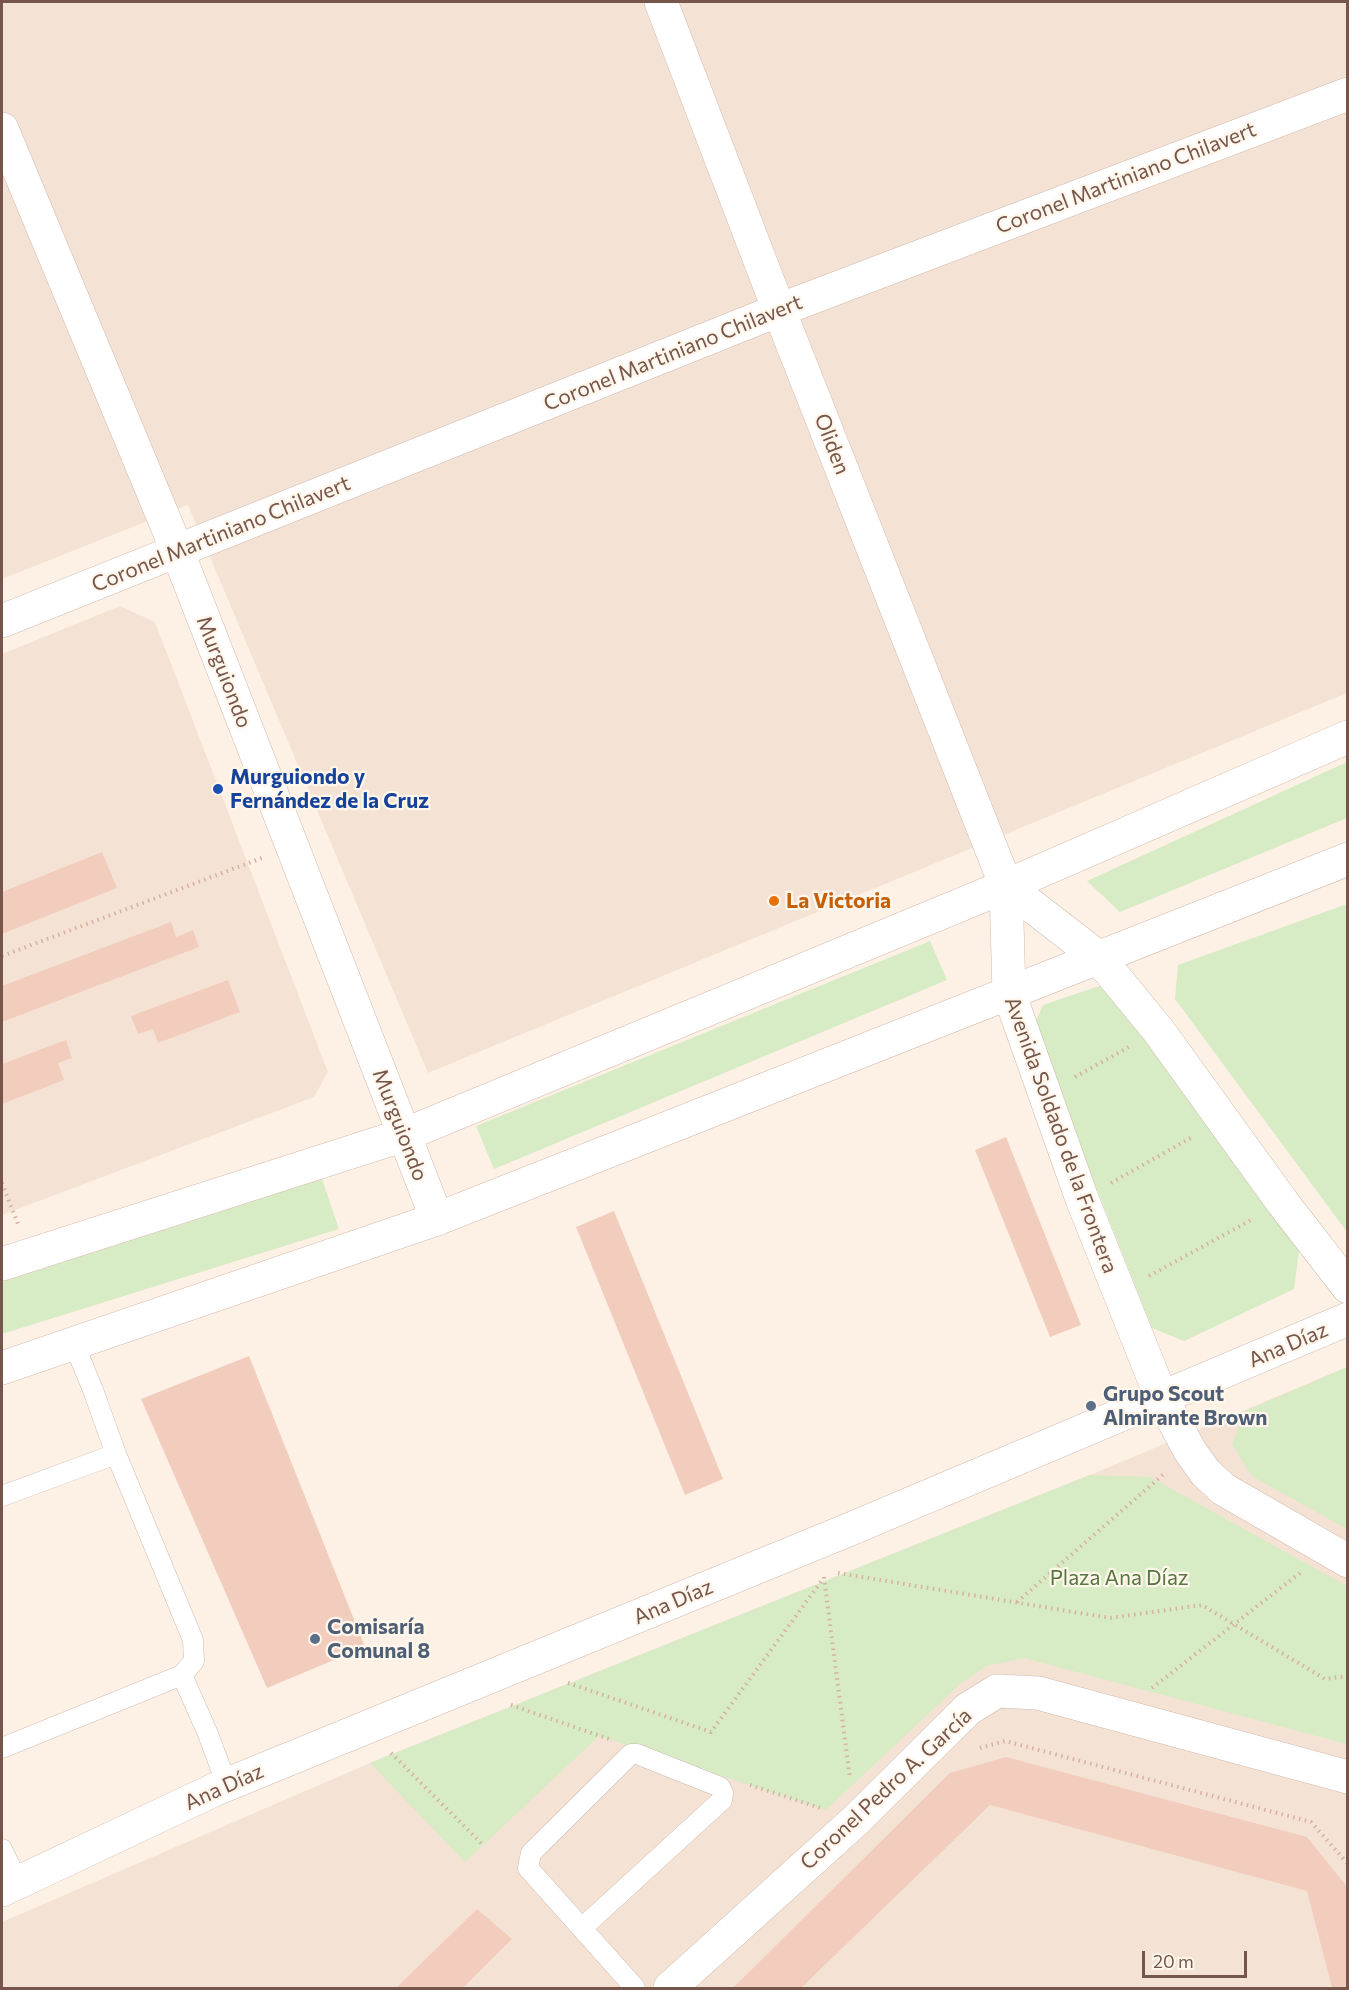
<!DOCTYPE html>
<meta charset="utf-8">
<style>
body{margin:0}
#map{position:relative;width:1349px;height:1990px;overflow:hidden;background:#fdf1e6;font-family:Commissioner,sans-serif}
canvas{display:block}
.frame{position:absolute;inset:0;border:3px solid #76554a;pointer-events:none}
.scale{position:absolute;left:1142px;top:1951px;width:105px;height:27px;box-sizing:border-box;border:3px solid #76554a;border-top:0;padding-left:8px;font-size:18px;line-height:21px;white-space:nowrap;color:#76554a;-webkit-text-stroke:4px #fff6ec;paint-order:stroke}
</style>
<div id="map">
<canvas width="1349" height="1990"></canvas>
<div class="frame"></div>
<div class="scale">20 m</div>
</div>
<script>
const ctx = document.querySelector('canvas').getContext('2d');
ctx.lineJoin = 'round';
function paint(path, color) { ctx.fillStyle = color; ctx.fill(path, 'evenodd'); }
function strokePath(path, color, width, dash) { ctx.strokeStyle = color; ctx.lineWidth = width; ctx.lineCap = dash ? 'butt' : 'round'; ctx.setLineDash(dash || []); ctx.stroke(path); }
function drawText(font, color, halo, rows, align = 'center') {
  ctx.font = font + ' Commissioner,sans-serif'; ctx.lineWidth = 4.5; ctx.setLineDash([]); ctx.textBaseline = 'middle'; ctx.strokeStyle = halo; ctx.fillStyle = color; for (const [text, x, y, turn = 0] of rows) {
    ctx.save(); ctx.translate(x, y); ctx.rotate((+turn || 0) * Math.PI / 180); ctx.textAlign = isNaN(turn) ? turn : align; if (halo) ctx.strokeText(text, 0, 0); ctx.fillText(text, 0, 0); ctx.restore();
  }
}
const residential = new Path2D(`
 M2,2h1345v691l-919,380 -240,-568 -186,74z
 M120,606l35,16 173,450 -14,25 -312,118v-561z
 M1347,1367v621h-1345v-66l368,-159 720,-288z`);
const green = new Path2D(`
 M1347,762v56l-227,94 -33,-31z
 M1347,904h1l-1,328 -172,-233 3,-34z
 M930,941l17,39 -453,189 -18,-43z
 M1099,986l16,11 184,254 -5,38 -110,52 -32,-13 -119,-300 10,-23z
 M322,1179l17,50 -337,105v-52z
 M1347,1367v162l-95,-53 -20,-32 13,-33z
 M1090,1475l60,2 197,109v158l-323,-86 -38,8 -26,18 -134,126 -227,-74 -134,126 -95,-99z`);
const building = new Path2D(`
 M102,852l15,36 -115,46v-42z
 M171,922l5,15 17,-7 6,17 -197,75v-36z
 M228,980l12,32 -82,31 -5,-14 -15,5 -7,-18z
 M66,1040l6,18 -14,5 6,17 -62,24v-40z
 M1006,1137l75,188 -31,12 -75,-187z
 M614,1211l109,268 -38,16 -109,-268z
 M249,1356l116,291 -98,41 -126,-289z
 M1006,1757l301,80 41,51v100h-16l-25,-97 -317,-86 -189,183h-68l217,-215z
 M477,1909l35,30 -49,49h-67z`);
const path = new Path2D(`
 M2,956l260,-98
 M1075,1077l54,-30
 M2,1183l16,41
 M1111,1183l83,-47
 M1149,1276l104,-57
 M838,1573l272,45 92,-13 123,74 23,-3
 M824,1577l26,202
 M1017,1602l148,-129
 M568,1683l143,49 112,-153
 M1152,1688l148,-115
 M511,1705l98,34
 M980,1748l25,-7 306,81 37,42
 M391,1753l92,92
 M750,1785l70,23`);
const service = new Path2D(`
 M2,1496l114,-42 -23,-64 -19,-46
 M182,1675l26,59 19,51
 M2,1748l180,-73 12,-14 -1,-21 -77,-186
 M2,1849l16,34
 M582,1928l140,-128 1,-7 -3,-6 -83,-33h-6l-100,99 -3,15 107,120`);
const minor = new Path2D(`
 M661,2l118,308 227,576
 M2,621l777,-311 569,-216
 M670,1988l186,-168 112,-111 29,-18 41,2 310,84`);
const tertiary = new Path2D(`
 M2,129l175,421 260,669
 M1006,886l3,107 73,206 80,200 28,52 15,21 18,17 125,72
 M1006,886l92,71 60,73 125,173 65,84
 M2,1890l214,-101 632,-259 500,-211`);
const secondary = new Path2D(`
 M2,1264l402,-129 602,-249 342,-149
 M2,1368l435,-149 911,-360`);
const markers = [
 [218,789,6,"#1a4fb4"],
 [774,901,6,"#e8710a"],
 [1091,1406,6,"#5c6f8a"],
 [315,1639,6,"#5c6f8a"]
];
const streetNames = [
 ["Coronel Martiniano Chilavert",1126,178,-21],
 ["Coronel Martiniano Chilavert",673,353,-22],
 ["Oliden",832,444,69],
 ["Coronel Martiniano Chilavert",221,534,-22],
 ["Murguiondo",224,672,69],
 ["Murguiondo",400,1125,69],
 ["Avenida Soldado de la Frontera",1061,1135,70],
 ["Ana Díaz",1288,1345,-23],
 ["Ana Díaz",673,1602,-23],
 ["Ana Díaz",224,1787,-24],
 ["Coronel Pedro A. García",886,1789,-43]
];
const transitNames = [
 ["Murguiondo y",230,777],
 ["Fernández de la Cruz",230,801]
];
const foodNames = [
 ["La Victoria",786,901]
];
const serviceNames = [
 ["Grupo Scout",1103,1394],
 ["Almirante Brown",1103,1418],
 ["Comisaría",327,1627],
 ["Comunal 8",327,1651]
];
const parkNames = [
 ["Plaza Ana Díaz",1119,1578]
];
paint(residential, '#f4e3d4');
paint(green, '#d7ebc4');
paint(building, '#f2cdbd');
strokePath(service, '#d0baae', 21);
strokePath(minor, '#d0baae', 34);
strokePath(tertiary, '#d0baae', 34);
strokePath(secondary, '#d4b9ac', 34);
strokePath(path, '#d8b0a0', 4, [1.5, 4.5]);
strokePath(service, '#fff', 20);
strokePath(minor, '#fff', 33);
strokePath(tertiary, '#fff', 33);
strokePath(secondary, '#fff', 33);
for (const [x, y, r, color] of markers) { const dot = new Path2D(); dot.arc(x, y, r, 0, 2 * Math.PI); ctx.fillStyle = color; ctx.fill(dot); strokePath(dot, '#fff6ec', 2); }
drawText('21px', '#76554a', '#fff6ec', streetNames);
drawText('bold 21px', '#164399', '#fff6ec', transitNames, 'left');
drawText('bold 21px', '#c56008', '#fff6ec', foodNames, 'left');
drawText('bold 21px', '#4e5e75', '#fff6ec', serviceNames, 'left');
drawText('21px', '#55763f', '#fff6ec', parkNames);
</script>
